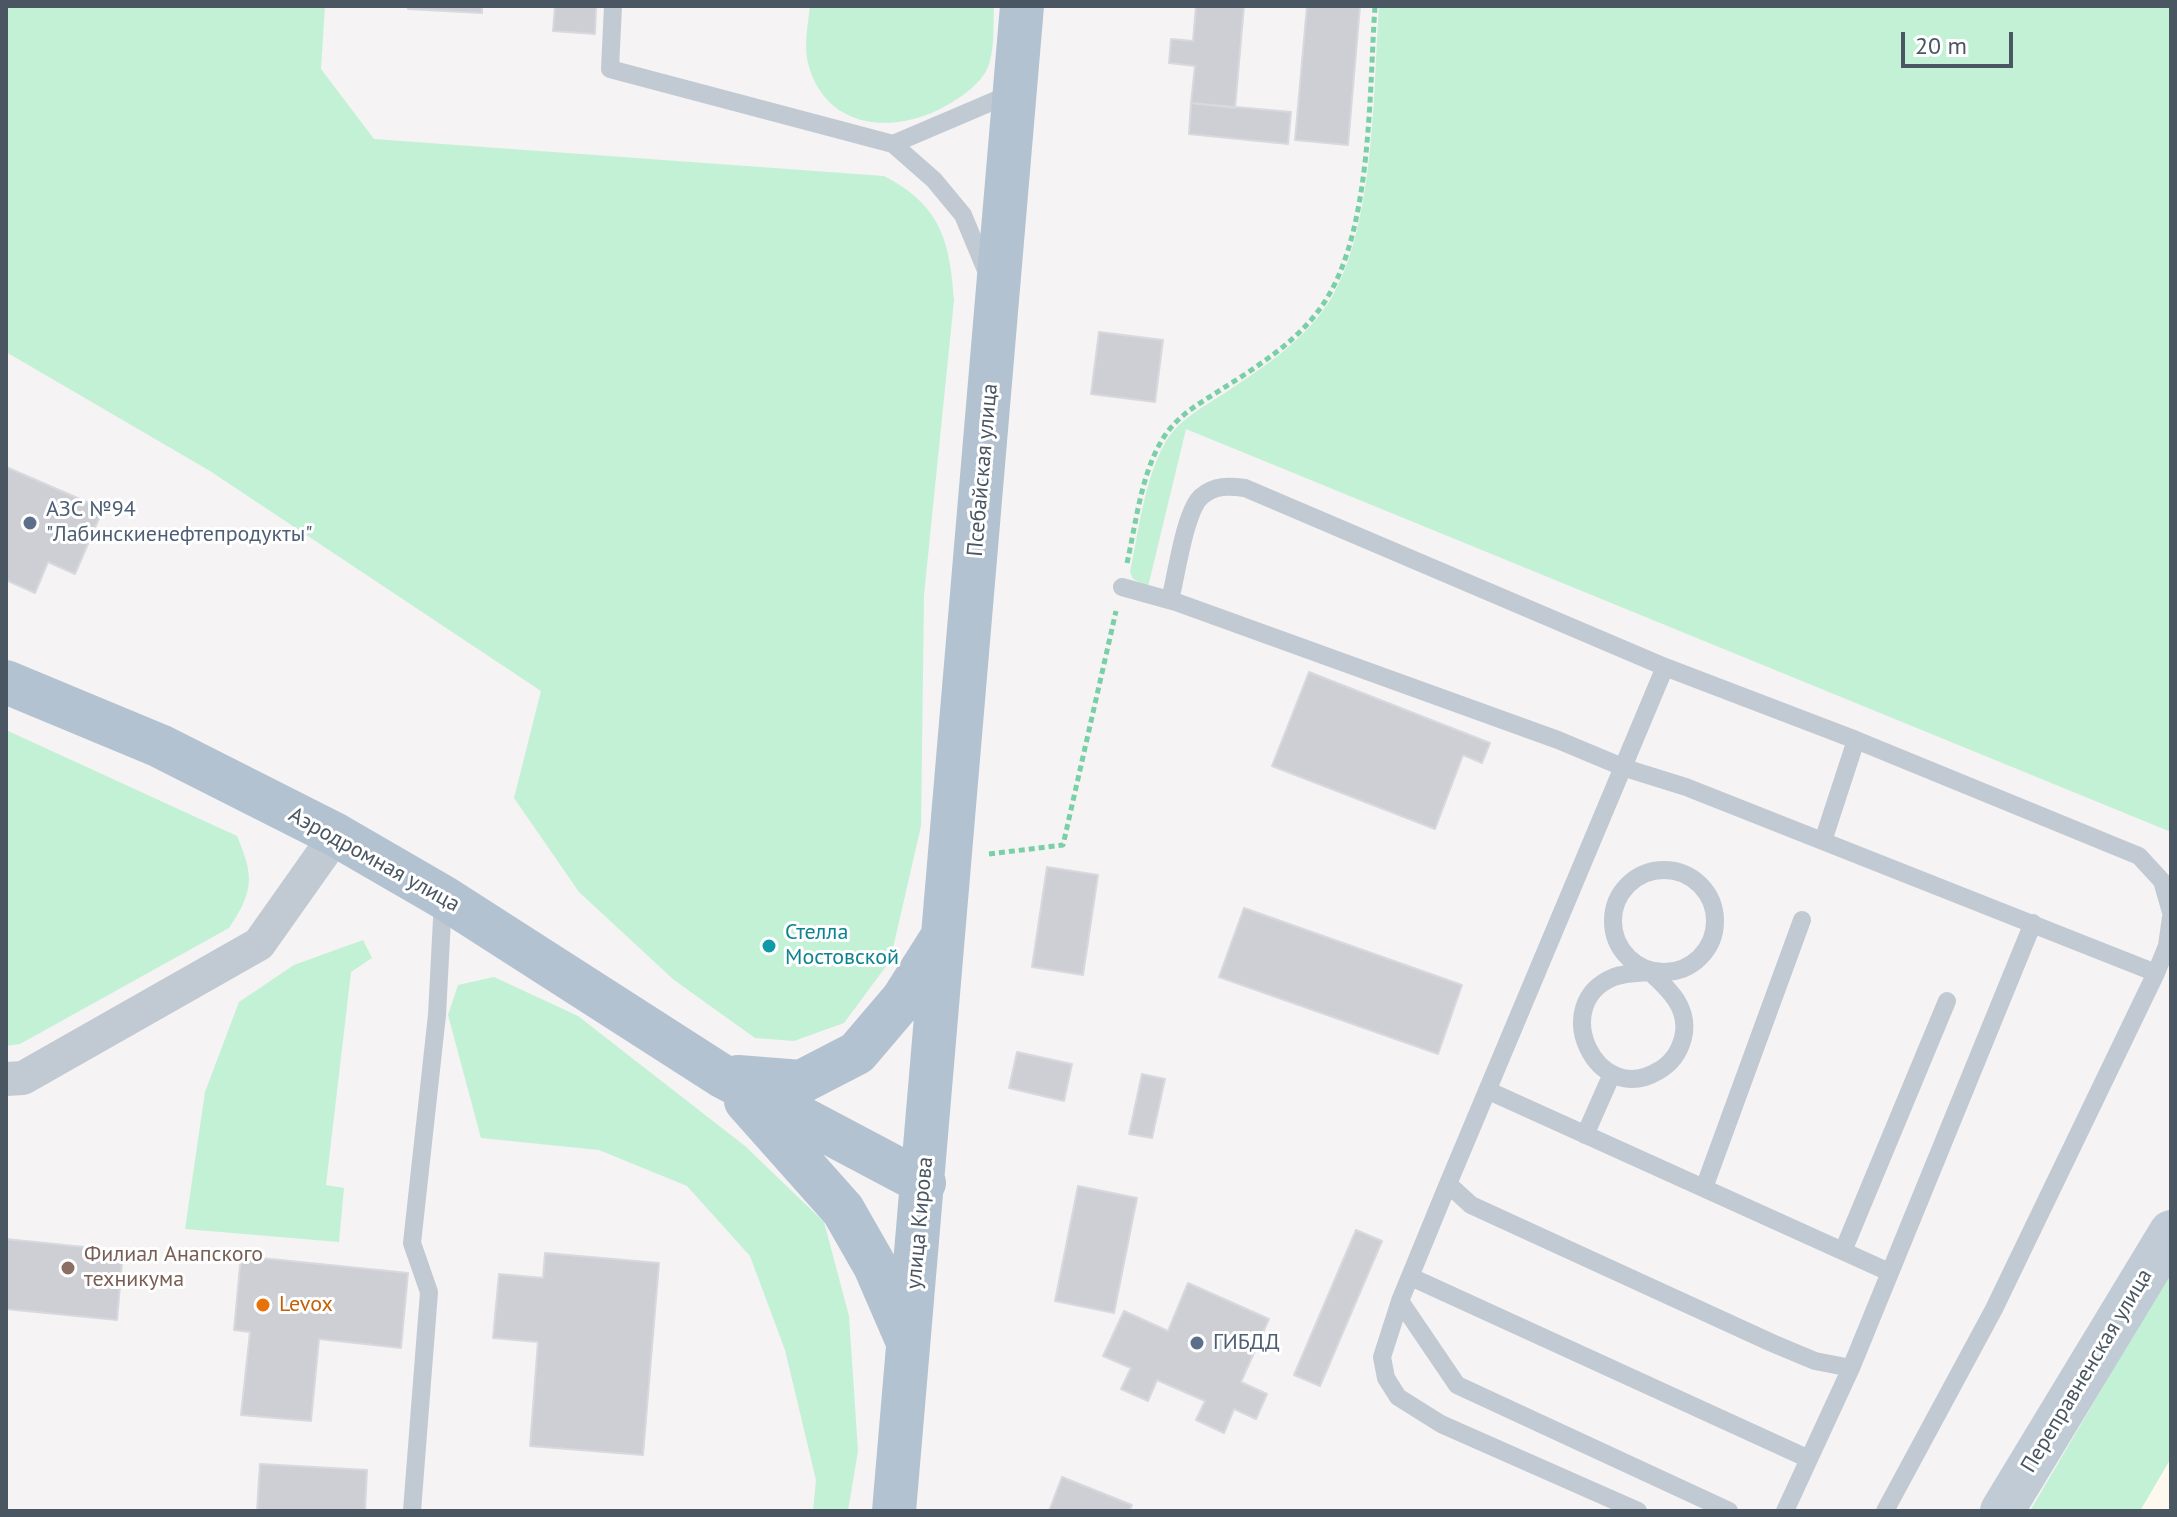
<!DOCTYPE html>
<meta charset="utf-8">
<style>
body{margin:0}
#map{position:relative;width:2177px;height:1517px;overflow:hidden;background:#f5f3f3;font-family:"PT Sans",sans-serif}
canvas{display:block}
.frame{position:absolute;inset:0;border:8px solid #4a5661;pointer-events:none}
.scale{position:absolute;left:1901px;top:32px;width:112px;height:36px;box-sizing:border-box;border:4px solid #4a5661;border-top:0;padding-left:10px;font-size:24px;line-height:28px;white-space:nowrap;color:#4a5661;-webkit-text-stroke:6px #fff;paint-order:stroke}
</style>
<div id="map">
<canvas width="2177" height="1517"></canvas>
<div class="frame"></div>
<div class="scale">20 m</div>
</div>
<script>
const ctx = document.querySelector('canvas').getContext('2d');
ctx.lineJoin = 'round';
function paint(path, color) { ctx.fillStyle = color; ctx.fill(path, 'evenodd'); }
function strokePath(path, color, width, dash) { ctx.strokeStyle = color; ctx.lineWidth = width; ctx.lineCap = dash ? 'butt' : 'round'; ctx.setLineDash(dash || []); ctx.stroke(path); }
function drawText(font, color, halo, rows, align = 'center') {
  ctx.font = font + ' "PT Sans",sans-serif'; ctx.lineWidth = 6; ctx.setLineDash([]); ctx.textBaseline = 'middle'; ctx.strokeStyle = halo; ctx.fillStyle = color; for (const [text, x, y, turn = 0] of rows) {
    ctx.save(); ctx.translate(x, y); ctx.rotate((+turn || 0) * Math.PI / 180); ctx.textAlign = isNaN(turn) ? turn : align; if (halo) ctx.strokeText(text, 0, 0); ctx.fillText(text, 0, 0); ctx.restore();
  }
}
const commercial = new Path2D(`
 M2171,1458v53h-31z`);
const green = new Path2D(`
 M6,6h319l-4,63 53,70 510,37c56,29 66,64 70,124l-30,295 -3,231 -31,135 -46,62 -50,18 -39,-3 -81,-58 -95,-88 -65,-94 27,-107 -331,-220 -204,-119z
 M810,6h184c-1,18 1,44 -6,61 -8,19 -32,34 -50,43 -50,24 -111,17 -129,-43 -6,-19 -1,-42 1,-61z
 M1379,6h792v826l-985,-403 -38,158 -15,-8 -3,-7c9,-42 14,-91 35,-129 13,-23 38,-36 60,-50 39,-26 83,-55 107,-96 43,-76 41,-204 47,-291z
 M6,730l231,106c17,40 17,55 -8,92l-209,116 -14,2z
 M363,940l9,18 -21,14 -25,213 18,3 -5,54 -154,-13 20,-137 34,-90 55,-37z
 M494,977l84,39 167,130 79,76 25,94 9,135 -10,60h-35l3,-31 -31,-130 -35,-94 -63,-70 -88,-36 -118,-12 -33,-123 10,-30z
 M2171,1271v187l-31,53h-110z`);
const building = new Path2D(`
 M408,6h74v7l-74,-4z
 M555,6h41l-1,28 -42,-3z
 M1196,6h48l-9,102 -44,-5 4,-37 -26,-3 2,-24 22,2z
 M1307,6h53l-12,139 -53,-5z
 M1191,103l100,9 -3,32 -99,-10z
 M1099,332l64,8 -8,62 -64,-8z
 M6,467l97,42 -28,65 -27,-12 -13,31 -29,-13z
 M1309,672l181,71 -8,20 -19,-8 -28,74 -163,-63z
 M1047,867l51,8 -15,100 -51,-8z
 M1244,908l218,77 -24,69 -219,-77z
 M1017,1052l55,12 -8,37 -55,-13z
 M1142,1074l23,5 -13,59 -23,-4z
 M1078,1186l59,12 -23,115 -59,-12z
 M1356,1230l26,11 -62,145 -26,-11z
 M6,1239l117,12 -6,69 -111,-11z
 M545,1253l114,10 -16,192 -113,-9 8,-104 -45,-4 6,-64 44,4z
 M241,1256l167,17 -7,75 -82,-9 -8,82 -70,-6 9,-83 -16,-2z
 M1188,1283l81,36 -28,63 26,12 -11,25 -22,-10 -10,24 -28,-13 9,-19 -48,-21 -9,21 -27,-12 10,-21 -28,-12 21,-45 44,20z
 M260,1464l107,6 -2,41h-108z
 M1062,1477l70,28 -3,6h-80z`);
const path = new Path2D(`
 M1127,563c9,-40 14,-88 35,-123 15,-25 37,-36 60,-51 38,-24 82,-52 105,-91 45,-73 42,-206 48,-292
 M989,854l74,-9 53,-234`);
const lane = new Path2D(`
 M613,6l-3,63 283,75 122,-52
 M893,144l41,36 29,35 25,60
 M1122,587l54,15 382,138 67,28 61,19 470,186 -162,336 -109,202
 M1170,600c6,-22 15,-91 32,-104 13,-11 27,-10 43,-8l420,179
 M1823,841l33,-101
 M1613 921a51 51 0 1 1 102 0a51 51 0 1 1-102 0Z
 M1650,972c20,18 40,37 33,66 -4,15 -12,26 -25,33 -61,37 -111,-67 -44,-94 11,-4 25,-4 36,-5z
 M2156,973l11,-27 4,-29
 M1489,1091l400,181
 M1585,1135l27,-61
 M1448,1184l23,21 301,138 43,18 36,7
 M1704,1188l98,-268
 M1843,1251l104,-250
 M1411,1277l398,182
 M1400,1301l57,84 272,126
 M412,1511l17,-219 -17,-49 25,-228 6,-115
 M1638,1511l-197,-87 -43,-27 -12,-19 -4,-21 18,-56 48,-117 217,-517 191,73 283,116 23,25 9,31
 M1785,1511l66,-143 182,-445`);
const street = new Path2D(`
 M6,1079l17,-1 236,-134 77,-109`);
const secondary = new Path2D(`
 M2002,1511l169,-279`);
const primary = new Path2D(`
 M6,682l154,64 176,89 107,62 279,179 202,107
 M738,1077l63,5 56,-29 46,-54 38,-60
 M746,1101l97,109 32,56 32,74
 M894,1511l128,-1505`);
const markers = [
 [30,523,8,"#5c6f8a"],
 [769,946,8,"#0f9aa8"],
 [68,1268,8,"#8d6e63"],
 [263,1305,8,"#e8710a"],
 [1197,1343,8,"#5c6f8a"]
];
const streetNames = [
 ["Псебайская улица",983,470,-85],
 ["Аэродромная улица",374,860,29],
 ["улица Кирова",920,1223,-85],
 ["Переправненская улица",2087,1371,-59]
];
const serviceNames = [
 ["АЗС №94",46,510],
 ["\"Лабинскиенефтепродукты\"",46,535],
 ["ГИБДД",1213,1343]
];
const cultureNames = [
 ["Стелла",785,933],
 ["Мостовской",785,958]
];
const educationNames = [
 ["Филиал Анапского",84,1255],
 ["техникума",84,1280]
];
const foodNames = [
 ["Levox",279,1305]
];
paint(commercial, '#fdf9ef');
paint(green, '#c3f1d5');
paint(building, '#cdcfd5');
strokePath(building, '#d7d9de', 2);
strokePath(path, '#7ad0a6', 5, [6, 4]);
strokePath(lane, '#c1cad2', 18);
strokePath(street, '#c1cad2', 34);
strokePath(secondary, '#c1cbd6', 44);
strokePath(primary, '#b3c2d1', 44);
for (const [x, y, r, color] of markers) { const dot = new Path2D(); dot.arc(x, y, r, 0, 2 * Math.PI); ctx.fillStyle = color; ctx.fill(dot); strokePath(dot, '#fff', 3); }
drawText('22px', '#4a5661', '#fff', streetNames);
drawText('22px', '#4e5e75', '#fff', serviceNames, 'left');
drawText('22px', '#0d838f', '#fff', cultureNames, 'left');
drawText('22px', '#785e54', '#fff', educationNames, 'left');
drawText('22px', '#c56008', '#fff', foodNames, 'left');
</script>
